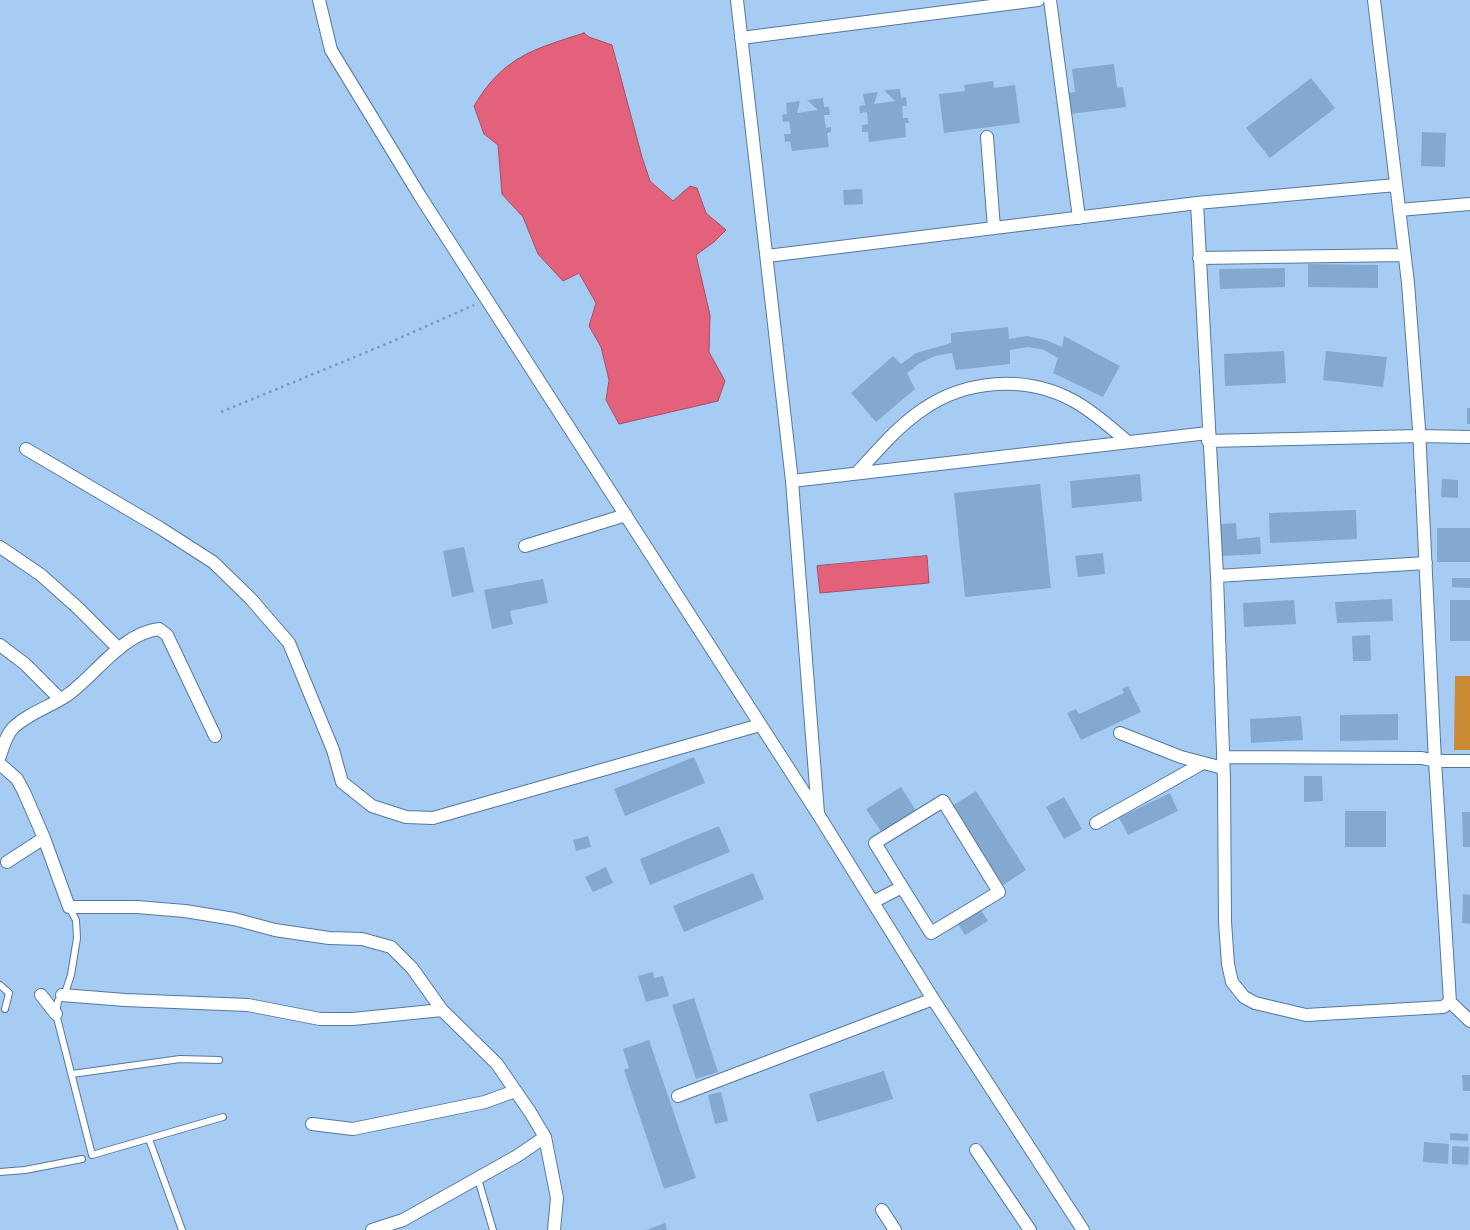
<!DOCTYPE html>
<style>
body{margin:0}
canvas{display:block;background:#a6ccf4}
</style>
<canvas width="1470" height="1230"></canvas>
<script>
const ctx = document.querySelector('canvas').getContext('2d');
ctx.lineJoin = 'round';
function paint(path, color) { ctx.fillStyle = color; ctx.fill(path, 'evenodd'); }
function strokePath(path, color, width, dash) { ctx.strokeStyle = color; ctx.lineWidth = width; ctx.lineCap = dash ? 'butt' : 'round'; ctx.setLineDash(dash || []); ctx.stroke(path); }
const green = new Path2D(`
 M1455,676h15v74h-16z`);
const water = new Path2D(`
 M584,33l5,4 23,8 30,112 8,24 23,20 17,-15 7,2 9,25 20,17 -12,12 -18,13 14,60 -1,37 16,29 -7,20 -99,23 -13,-24 3,-20 -8,-33 -12,-21 7,-23 -17,-30 -16,8 -25,-27 -15,-37 -21,-23 -4,-49 -14,-11 -10,-28c9,-15 20,-30 35,-41 20,-16 51,-24 75,-32z
 M927,556l2,27 -109,10 -3,-27z`);
const building = new Path2D(`
 M1114,64l3,24 6,-1 3,20 -56,7 -3,-21 8,-1 -3,-23z
 M1311,78l24,30 -65,50 -24,-30z
 M993,81l1,7 21,-3 5,38 -76,10 -5,-39 26,-3 -1,-6z
 M900,89l1,9 5,-1 1,9h-5l1,12h5l1,5h-4l1,14 -37,5 -1,-10h-6v-7l6,-1 -1,-12 -7,1 -1,-7 6,-1 -2,-11 15,-2 -4,12 21,-3 -11,-11z
 M823,98l1,9h5l1,8h-6l2,13 5,-1v5l-4,1 2,14 -37,4 -2,-10 -5,1 -1,-8h7l-2,-13 -6,1 -1,-7 5,-1 -1,-11 14,-2 -3,12 21,-3 -11,-10z
 M1422,132l24,1 -1,34 -24,-1z
 M862,189l1,15 -19,1 -1,-15z
 M1308,264l70,1v23l-70,-1z
 M1285,268v19l-65,2 -1,-20z
 M1008,327l1,12 18,-3 19,4 16,7 2,-11 56,30 -17,31 -50,-24 5,-15 -14,-8 -16,-3 -18,3v14l-54,6 -4,-17 -17,3 -15,7 -13,10 8,16 -39,33 -25,-29 42,-37 8,8 15,-11 35,-10v-10z
 M1284,351l2,32 -61,3 -1,-32z
 M1326,351l61,6 -4,30 -60,-7z
 M1467,408h3v16h-3z
 M1140,474l2,27 -70,7 -2,-27z
 M1442,479l16,1v18l-17,-1z
 M1040,484l11,104 -86,9 -11,-104z
 M1356,510l1,29 -87,4 -1,-30z
 M1236,523l1,16 23,-2 1,17 -39,2 -2,-32z
 M1437,528h33v34h-33z
 M464,547l10,45 -22,5 -9,-46z
 M1103,553l2,21 -27,3 -3,-21z
 M1452,578h18v10l-18,-1z
 M543,579l5,24 -38,8 3,13 -21,5 -8,-39z
 M1392,599l1,22 -56,2 -2,-21z
 M1294,600l2,24 -52,3 -1,-24z
 M1450,600h20v41h-20z
 M1370,635l1,26h-18l-1,-25z
 M1128,686l13,26 -60,28 -14,-27 9,-4 3,5 45,-21 -2,-4z
 M1398,714v26l-58,1v-26z
 M1301,716l2,24 -52,3 -1,-24z
 M694,757l11,26 -80,33 -11,-27z
 M1304,776h18l1,25 -19,1z
 M901,787l15,24 -34,22 -16,-24z
 M976,791l50,79 -23,15 -51,-79z
 M1170,793l8,18 -50,24 -9,-17z
 M1064,797l18,32 -18,10 -18,-32z
 M1345,811h41v36h-41z
 M1462,812h8v35h-7z
 M719,826l11,26 -80,33 -10,-26z
 M588,836l3,11 -15,4 -3,-11z
 M606,867l7,16 -20,9 -8,-15z
 M753,873l11,26 -80,33 -11,-26z
 M1463,894l7,1v29l-8,-1z
 M981,910l7,11 -23,14 -7,-11z
 M653,972l1,6 9,-2 6,20 -23,6 -8,-26z
 M694,998l24,74 -22,7 -24,-74z
 M649,1040l47,138 -32,11 -40,-119 5,-2 -6,-19z
 M884,1071l9,28 -76,23 -8,-28z
 M1462,1075h8v16h-7z
 M721,1092l7,29 -13,3 -7,-29z
 M1450,1133l18,1v7l-18,-1z
 M1424,1142l25,2 -1,20 -25,-2z
 M1452,1146l17,1 -1,18 -16,-1z
 M665,1223l2,7h-21z`);
const path = new Path2D(`
 M221,412l170,-70 83,-37`);
const lane = new Path2D(`
 M69,907l7,13 1,18 -6,37 -5,15 -8,11 -2,13 36,141 131,-38
 M0,985l9,8 -4,16
 M72,1074l108,-15 39,1
 M149,1139l33,91
 M0,1172l25,-2 57,-11
 M478,1179l15,51`);
const street = new Path2D(`
 M319,0l12,50 89,146 398,618 115,185 150,231
 M737,0l55,481 26,332
 M1050,0l29,218
 M741,38l297,-38
 M987,137l7,91
 M1197,203l20,373 7,205 1,141 3,42 4,18 12,15 11,6 51,12 137,-8 7,-5 -15,-241 -16,-332 -11,-146 -34,-283
 M1399,210l71,-6
 M767,256l430,-53 199,-18
 M1199,258l205,-3
 M1208,441l211,-5 51,1
 M26,449l134,79 53,34 38,37 38,44 44,107 9,32 30,24 34,11 27,1 327,-93
 M857,473c20,-22 40,-46 65,-63 44,-31 104,-35 152,-9 20,11 37,27 54,41
 M792,481l416,-48
 M525,546l101,-31
 M0,547l41,28 37,33 41,41
 M1217,576l209,-13
 M0,645l25,19 35,35
 M1120,733l61,24 42,11
 M0,756c3,-9 6,-21 13,-28 14,-14 36,-21 53,-32 29,-20 56,-63 93,-67l8,6 48,101
 M1223,757l199,1 13,3h35
 M0,764l17,15 7,13 20,46 25,69h68l48,4 49,8 41,11 54,8 33,1 29,8 21,21 30,42 55,54 33,48 15,25 12,61 -3,32
 M1096,823l107,-60
 M7,862l37,-24
 M873,902l29,-15 29,46 68,-41 -56,-91 -68,42 27,44
 M41,995l15,19
 M62,995l63,5 123,5 72,14h33l89,-9
 M1450,1002l20,19
 M678,1096l255,-97
 M312,1124l41,5 132,-27 30,-11
 M976,1150l54,80
 M882,1210l13,20
 M372,1230l31,-10 114,-64 28,-19`);
paint(green, '#ca8933');
paint(water, '#e4617c');
strokePath(water, '#a64f66', 1);
paint(building, '#84a9d0');
strokePath(lane, '#55789c', 8);
strokePath(street, '#55789c', 14);
strokePath(path, '#7a99ba', 2.5, [2.5, 4]);
strokePath(lane, '#fff', 6);
strokePath(street, '#fff', 12);
</script>
